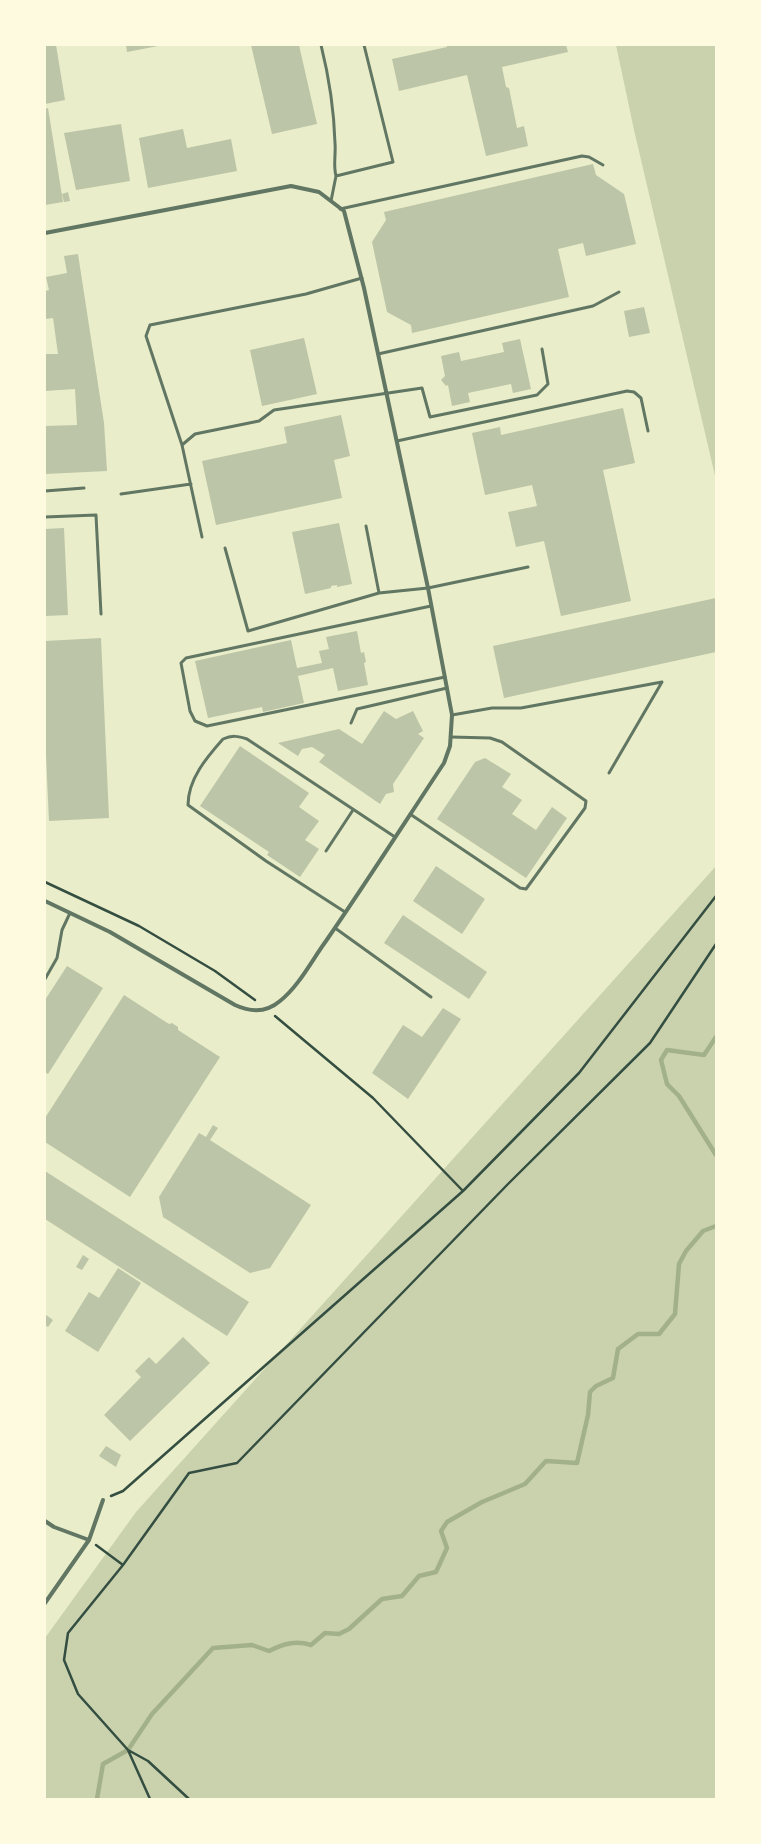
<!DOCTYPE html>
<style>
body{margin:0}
#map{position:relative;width:761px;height:1844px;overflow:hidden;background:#e9edc9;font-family:"DejaVu Sans",sans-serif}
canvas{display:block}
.frame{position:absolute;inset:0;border:46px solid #fefae0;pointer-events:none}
</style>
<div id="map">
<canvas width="761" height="1844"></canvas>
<div class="frame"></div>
</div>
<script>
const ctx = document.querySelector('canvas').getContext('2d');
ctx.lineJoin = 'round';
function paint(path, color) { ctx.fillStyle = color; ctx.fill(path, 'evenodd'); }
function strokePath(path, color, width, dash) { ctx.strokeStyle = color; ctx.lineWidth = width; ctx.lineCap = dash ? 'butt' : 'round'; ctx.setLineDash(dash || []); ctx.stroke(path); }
const green = new Path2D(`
 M616,45h100v435l-82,-350z
 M716,866v933h-671v-161l91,-126z`);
const stream = new Path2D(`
 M716,1037l-12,18 -37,-5 -6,10 6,24 12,12 37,59
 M97,1799l6,-35 25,-14 24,-36 61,-66 39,-3 17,6c14,-7 26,-11 42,-6l14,-12 14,1 10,-5 33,-30 20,-3 17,-20 17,-4 11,-24 -6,-17 6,-9 35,-20 43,-18 21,-23 31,2 11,-48 2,-23 6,-6 17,-8 5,-29 20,-15h21l16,-20 4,-50 7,-13 17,-20 13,-5`);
const building = new Path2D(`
 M45,45h11l9,55 -20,4z
 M126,45h32v1l-31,6z
 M251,45h48l18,79 -45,10z
 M446,45h120l2,7 -66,15 4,20 3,1 8,40 7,-2 4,20 -42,10 -19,-81 -68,16 -7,-32 55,-12z
 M48,108l15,94 -18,3v-96z
 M121,124l9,57 -54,9 -12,-57z
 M183,129l4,19 44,-9 6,32 -89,17 -9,-50z
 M593,164l3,11 28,19 12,50 -50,12 -3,-13 -25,6 11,48 -157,36 -1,-8 -24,-13 -15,-70 14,-22 -2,-8z
 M68,192l2,9 -6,1 -2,-8z
 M78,254l26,169 3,48 -62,3v-48l32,-1 -2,-36 -30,2v-37h13l-5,-36 -8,1v-28l4,-1 -3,-13 21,-4 -3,-17z
 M644,307l6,26 -21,4 -5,-26z
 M304,338l13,56 -55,12 -12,-56z
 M520,339l11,50 -18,4 -2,-9 -43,9 2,9 -18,4 -4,-21 -2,1 -5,-6 4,-4 -4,-20 18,-4 2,9 43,-9 -2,-9z
 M623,408l12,55 -32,7 28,131 -70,15 -17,-75 -28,6 -8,-35 29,-6 -5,-21 -47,10 -13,-62 28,-6 1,8z
 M341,415l9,41 -16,4 8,38 -126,27 -14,-64 85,-18 -3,-16z
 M339,523l13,61 -15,3v-2l-6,1v2l-26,6 -13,-62z
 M64,528l4,87 -23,1v-87z
 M716,598v54l-212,46 -11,-52z
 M357,631l4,22 3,-1 2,10 -2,1 4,22 -30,6 -5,-23 -35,8 6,27 -41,9 -1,-5 -54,11 -13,-57 96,-21 6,28 25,-5 -3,-12 10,-2 -3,-12z
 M101,638l8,180 -60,3 -4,-87v-93z
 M384,711l12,8 17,-8 10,20 -5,3 6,4 -31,46 1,8 -8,2 -6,10 -61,-42 6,-7 -13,-8 -10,2 -4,7 -20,-13 61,-14 23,15z
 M240,746l69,47 -10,14 20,14 -14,19 14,9 -19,28 -33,-22 2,-3 -69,-46z
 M485,758l26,16 -9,13 20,13 -10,14 24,16 16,-23 15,11 -41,60 -89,-59 38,-57z
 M436,866l49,33 -23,35 -49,-33z
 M403,915l84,57 -18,27 -85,-56z
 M67,966l36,22 -55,86 -3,-2v-72z
 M124,995l45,29 3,-1 6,4v3l42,27 -90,140 -85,-55v-24z
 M443,1008l18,11 -53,80 -36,-26 31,-48 19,12z
 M213,1125l5,3 -8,12 101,65 -41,63 -20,5 -87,-56 -4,-20 40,-64 7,4z
 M45,1171l204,131 -22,34 -182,-117z
 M83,1255l6,4 -7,11 -6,-3z
 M118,1268l23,15 -43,69 -33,-21 24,-39 10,6z
 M46,1315l7,5 -5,7 -3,-2z
 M183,1337l27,26 -80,78 -26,-26 37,-38 -6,-6 14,-14 7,7z
 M106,1446l15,9 -5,12 -17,-11z`);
const path = new Path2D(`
 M45,882l94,44 76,45 40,29
 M275,1016l98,82 90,93
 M111,1496l12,-5 340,-300 116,-118 137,-177
 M96,1545l27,20
 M128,1750l20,11 41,38
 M150,1799l-22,-49 -50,-56 -14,-34 4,-27 55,-68 66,-92 48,-10 271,-279 142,-141 66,-99`);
const service = new Path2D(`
 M321,45c8,32 13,65 14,98 1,12 -2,22 1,33
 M331,201l5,-25 57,-14 -29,-117
 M340,209l242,-53 7,1 14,8
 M378,354l215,-48 26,-14
 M397,441l230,-50 7,1 7,6 7,33
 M182,445l-36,-109 4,-11 156,-31 56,-16
 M45,491l39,-3
 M121,494l70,-10
 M45,517l51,-2 5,99
 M366,526l13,67
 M202,537l-20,-92 13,-11 64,-13 15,-11 148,-22 8,29 107,-22 11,-11 -6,-35
 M225,548l23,83 131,-38 49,-5 100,-21
 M431,606l-245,52 -5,5 9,48 5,10 12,5 238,-49
 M452,715l40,-7h29l141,-26 -53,91
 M351,723l6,-14 90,-21
 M410,814l110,74 6,1 59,-81 1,-7 -84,-59 -12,-4 -39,-1
 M326,851l27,-41
 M345,912l-79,-51 -78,-56c0,-26 19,-48 35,-66 9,-4 15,-3 24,0l148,98
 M335,928l96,69
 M45,979l12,-21 5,-28 8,-17`);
const minor = new Path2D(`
 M45,233l246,-47 28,6 25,19 20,77 64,300 24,127 -2,31 -6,17c-39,59 -78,120 -118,178 -14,19 -27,45 -46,60 -14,12 -30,11 -45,4l-125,-73 -65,-31
 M45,1521l9,6 35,13
 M45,1603l44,-63 14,-40`);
paint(green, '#cad2ad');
strokePath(stream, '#a3b18a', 4.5);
paint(building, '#bcc5a7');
strokePath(path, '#344e41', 2.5);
strokePath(service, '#617663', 3);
strokePath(minor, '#617663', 4);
</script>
